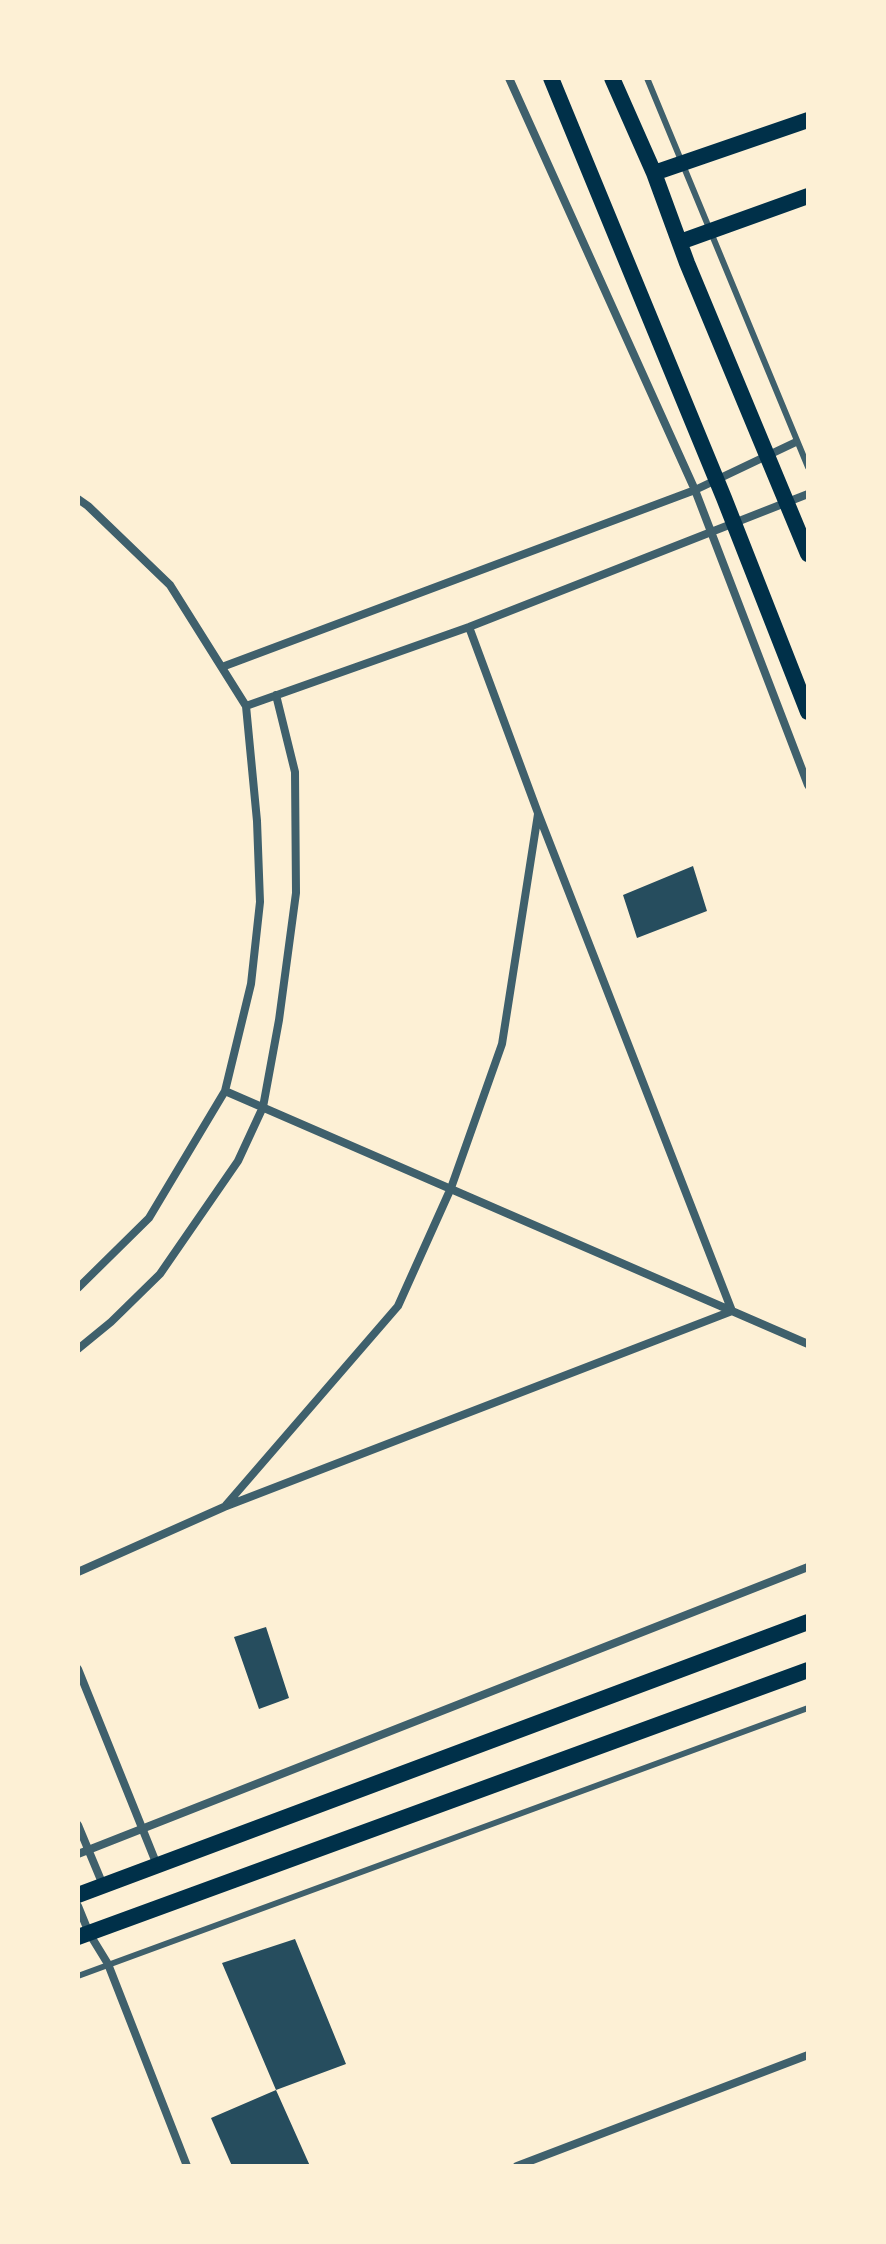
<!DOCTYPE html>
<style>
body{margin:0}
#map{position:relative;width:886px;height:2244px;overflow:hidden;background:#fdf0d5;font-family:Karla,sans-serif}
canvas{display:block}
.frame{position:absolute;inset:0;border:80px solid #fdf0d5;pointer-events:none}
</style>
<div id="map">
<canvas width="886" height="2244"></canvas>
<div class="frame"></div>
</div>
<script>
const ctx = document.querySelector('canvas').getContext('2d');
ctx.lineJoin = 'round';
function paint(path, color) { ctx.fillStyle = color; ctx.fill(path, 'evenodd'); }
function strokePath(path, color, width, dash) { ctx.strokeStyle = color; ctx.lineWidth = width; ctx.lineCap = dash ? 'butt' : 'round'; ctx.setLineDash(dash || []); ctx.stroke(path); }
const building = new Path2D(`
 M693,866l14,45 -70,27 -14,-43z
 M266,1627l23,71 -30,11 -25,-72z
 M295,1939l51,125 -70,26 -54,-127z
 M276,2090l34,76h-78l-21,-48z`);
const service = new Path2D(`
 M647,78l161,389
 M78,1976l730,-268`);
const minor = new Path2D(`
 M509,78l186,412 113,295
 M78,499l10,7 82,79 76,121 11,115 3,81 -9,82 -26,107 -76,127 -71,70
 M222,667l473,-177 101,-48
 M246,706l223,-79 339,-133
 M225,1091l583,253
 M78,1349l33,-27 49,-48 78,-113 25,-54 16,-87 17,-127 -1,-121 -19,-77
 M226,1505l172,-199 53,-118 51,-144 36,-230
 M78,1572l146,-65 508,-196 -194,-498 -69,-186
 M78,1669l79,196
 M78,1825l25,60
 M78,1854l730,-287
 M78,1906l11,27 19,31 79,202
 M517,2166l291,-111`);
const secondary = new Path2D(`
 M551,78l173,420 84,214
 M612,78l42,95 33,90 121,291
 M654,173l154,-53
 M680,242l128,-46
 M78,1895l730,-273
 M78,1937l730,-267`);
paint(building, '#264d5e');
strokePath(service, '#3f606c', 6);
strokePath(minor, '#3f606c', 8);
strokePath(secondary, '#003049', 16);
</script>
